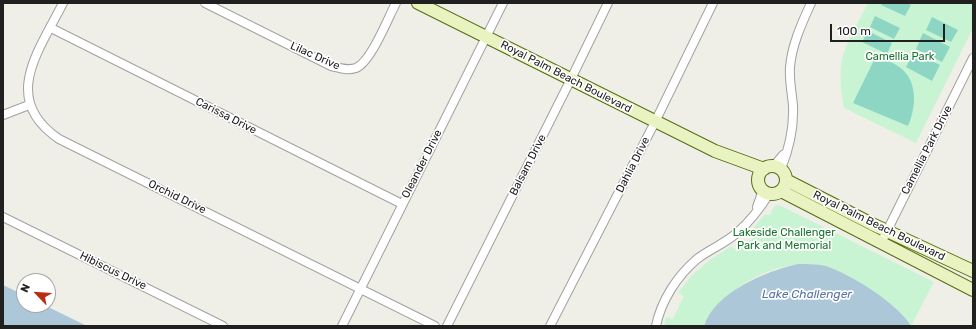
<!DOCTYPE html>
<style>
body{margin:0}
#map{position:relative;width:976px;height:329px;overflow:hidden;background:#efeee7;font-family:Rubik,sans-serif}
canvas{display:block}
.frame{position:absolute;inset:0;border:4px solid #202020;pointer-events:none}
.north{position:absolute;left:16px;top:273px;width:40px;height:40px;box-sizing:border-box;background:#fff;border:1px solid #a6a6a6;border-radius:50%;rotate:295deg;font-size:11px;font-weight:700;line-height:16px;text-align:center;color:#202020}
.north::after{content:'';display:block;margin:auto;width:14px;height:18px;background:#ba2d15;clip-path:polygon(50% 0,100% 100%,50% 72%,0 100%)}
.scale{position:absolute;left:830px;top:24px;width:115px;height:18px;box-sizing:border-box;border:2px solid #202020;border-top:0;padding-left:5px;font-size:12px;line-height:14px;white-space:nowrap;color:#202020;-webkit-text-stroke:3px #fff;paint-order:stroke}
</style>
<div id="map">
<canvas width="976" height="329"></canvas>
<div class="frame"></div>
<div class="north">N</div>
<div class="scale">100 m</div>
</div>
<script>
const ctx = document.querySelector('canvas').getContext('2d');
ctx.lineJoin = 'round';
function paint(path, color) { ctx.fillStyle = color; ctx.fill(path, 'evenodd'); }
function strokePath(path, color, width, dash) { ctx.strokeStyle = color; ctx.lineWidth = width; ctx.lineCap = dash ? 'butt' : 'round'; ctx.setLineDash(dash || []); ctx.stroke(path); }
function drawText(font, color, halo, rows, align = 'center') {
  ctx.font = font + ' Rubik,sans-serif'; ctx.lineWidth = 3.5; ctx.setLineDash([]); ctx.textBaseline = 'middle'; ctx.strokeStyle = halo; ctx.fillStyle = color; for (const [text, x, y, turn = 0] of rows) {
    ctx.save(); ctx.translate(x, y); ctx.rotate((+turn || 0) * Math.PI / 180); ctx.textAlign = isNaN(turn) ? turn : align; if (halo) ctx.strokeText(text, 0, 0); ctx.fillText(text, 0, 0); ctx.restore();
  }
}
const park = new Path2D(`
 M868,3h105v25l-57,115 -72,-35c-3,-15 -5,-33 -2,-49 5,-19 17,-38 26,-56z
 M779,205l155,77 -23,44c-9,-17 -29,-29 -45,-39 -13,-8 -26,-17 -41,-21 -28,-7 -66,5 -88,23 -12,10 -22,22 -32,33l-1,4h-40l2,-9 7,2 11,-23 -6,-3 14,-18 19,-16 21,-13 5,5 18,-14 -4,-6 13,-16h6c2,-5 3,-9 9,-10z`);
const pitch = new Path2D(`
 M881,3h26l4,2 -6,11 -24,-11z
 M875,16l25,12 -6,11 -24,-12z
 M932,17l26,13 -7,12 -25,-12z
 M868,31l24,12 -5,11 -25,-12z
 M923,33l27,14 -8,15 -26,-13z
 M914,52l26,13 -8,16 -26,-14z
 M876,56c9,4 19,7 26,13 16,14 14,39 6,57l-55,-23z`);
const water = new Path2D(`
 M798,264c9,0 19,0 28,2 24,8 73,38 85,60h-207c11,-34 62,-55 94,-62z
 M3,285l21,10v10h20l43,21h-84z`);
const street = new Path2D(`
 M63,3c-24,48 -63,96 -4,136l376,187
 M205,3l126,63c9,2 16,5 25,2 15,-6 32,-50 40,-65
 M51,28l351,176
 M3,115l26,-10
 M773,167l10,-12
 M781,169c8,-20 13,-41 12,-63 -1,-13 -4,-26 -3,-39 2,-23 12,-44 21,-64
 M757,207l6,-17
 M3,217l220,109
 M881,243l92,-185
 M342,326l161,-323
 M447,326l124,-247 37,-76
 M550,326l105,-204 58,-119
 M656,326c5,-25 21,-50 41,-67 13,-10 29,-16 41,-27 12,-11 23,-25 31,-38`);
const secondary = new Path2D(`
 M418,3l297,148 49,18
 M758 180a14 14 0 1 1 28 0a14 14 0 1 1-28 0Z
 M786,180l86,44 101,47
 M781,191l192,99`);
const streetNames = [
 ["Lilac Drive",315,56,24],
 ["Royal Palm Beach Boulevard",566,77,27],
 ["Carissa Drive",226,116,27],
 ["Camellia Park Drive",927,150,-63],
 ["Oleander Drive",422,164,-63],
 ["Balsam Drive",528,165,-63],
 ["Dahlia Drive",633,165,-63],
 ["Orchid Drive",177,197,26],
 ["Royal Palm Beach Boulevard",879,226,26],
 ["Hibiscus Drive",113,271,26]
];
const parkNames = [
 ["Camellia Park",900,57],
 ["Lakeside Challenger",784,233],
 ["Park and Memorial",784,246]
];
const waterNames = [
 ["Lake Challenger",807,295]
];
paint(park, '#c9f4d3');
paint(pitch, '#8ed6c4');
paint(water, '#acc8d8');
strokePath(street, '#a1a1a1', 10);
strokePath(secondary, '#556d11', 14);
strokePath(street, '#fff', 8);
strokePath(secondary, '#e9f3c1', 12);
drawText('11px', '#202020', '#fff', streetNames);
drawText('11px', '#18742d', '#fff', parkNames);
drawText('italic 12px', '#5672a6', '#fff', waterNames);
</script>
